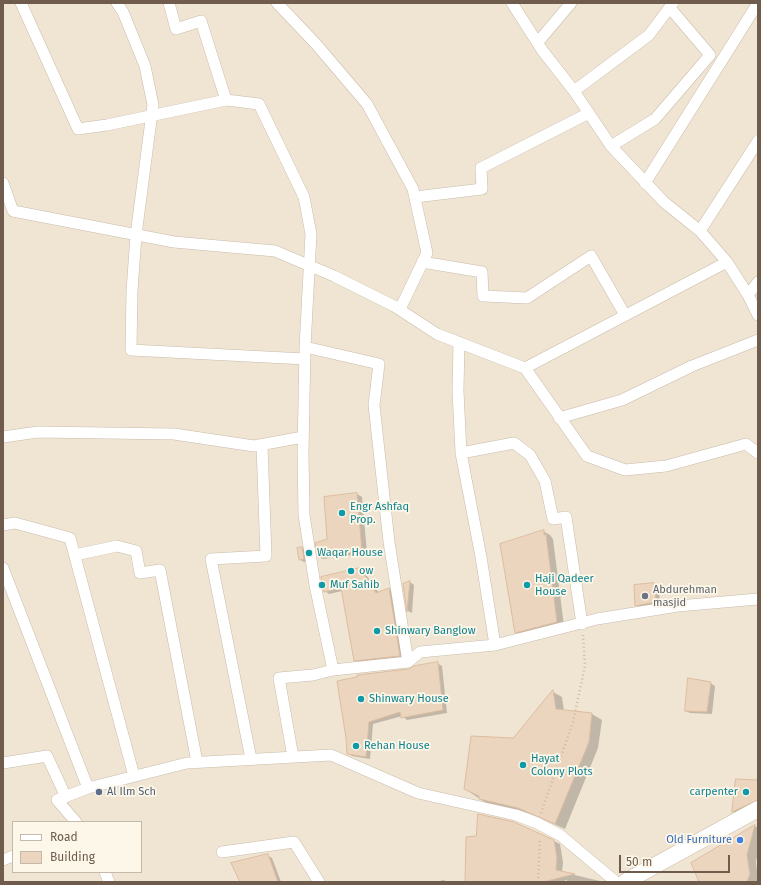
<!DOCTYPE html>
<style>
body{margin:0}
#map{position:relative;width:761px;height:885px;overflow:hidden;background:#f9f3e3;font-family:"Fira Sans",sans-serif}
canvas{display:block}
.frame{position:absolute;inset:0;border:4px solid #6f5c4c;pointer-events:none}
.legend{position:absolute;left:12px;top:821px;width:130px;height:52px;box-sizing:border-box;background:#fdf7e9;border:1px solid #c4b9aa;margin:0;padding:5px 7px;list-style:none;font-size:12px;color:#6f5c4c}
.legend li{display:flex;align-items:center;gap:8px;height:20px}
.legend b{width:20px;border:1px solid #c4b9aa}
.scale{position:absolute;left:619px;top:855px;width:111px;height:18px;box-sizing:border-box;border:2px solid #6f5c4c;border-top:0;padding-left:5px;font-size:12px;line-height:14px;white-space:nowrap;color:#6f5c4c;-webkit-text-stroke:3px #fdf7e9;paint-order:stroke}
</style>
<div id="map">
<canvas width="761" height="885"></canvas>
<div class="frame"></div>
<ul class="legend">
<li><b style="height:5px;background:#fff"></b>Road</li>
<li><b style="height:11px;background:#ecd5be"></b>Building</li>
</ul>
<div class="scale">50 m</div>
</div>
<script>
const ctx = document.querySelector('canvas').getContext('2d');
ctx.lineJoin = 'round';
function paint(path, color) { ctx.fillStyle = color; ctx.fill(path, 'evenodd'); }
function strokePath(path, color, width, dash) { ctx.strokeStyle = color; ctx.lineWidth = width; ctx.lineCap = dash ? 'butt' : 'round'; ctx.setLineDash(dash || []); ctx.stroke(path); }
function drawText(font, color, halo, rows, align = 'center') {
  ctx.font = font + ' "Fira Sans",sans-serif'; ctx.lineWidth = 3.5; ctx.setLineDash([]); ctx.textBaseline = 'middle'; ctx.strokeStyle = halo; ctx.fillStyle = color; for (const [text, x, y, turn = 0] of rows) {
    ctx.save(); ctx.translate(x, y); ctx.rotate((+turn || 0) * Math.PI / 180); ctx.textAlign = isNaN(turn) ? turn : align; if (halo) ctx.strokeText(text, 0, 0); ctx.fillText(text, 0, 0); ctx.restore();
  }
}
const residential = new Path2D(`
 M3,3h755v879h-755zM13,822h128v50h-128z`);
const shadow = new Path2D(`
 M357,494l5,3 5,56 -44,6 -4,-2 9,-17 -3,-42z
 M543,531l7,4 3,4 11,87 -41,10 -7,-4z
 M302,548l4,3 2,10 -4,1 -5,-3z
 M359,569l5,3 15,21 10,-4 5,3 10,66 -44,5 -5,-3 -13,-69 -13,3 -4,-3z
 M410,582l4,3 -2,28 -4,-2 -4,-27z
 M654,584l5,3 1,18 -19,3 -5,-3 -1,-19z
 M437,663l5,3 5,47 -40,7 -5,-4 -29,8 -3,35 -18,-3 -4,-3 -1,-15 62,-68z
 M710,683l5,3 -3,28 -22,-1 -4,-2z
 M553,692l9,5 2,14 28,3 10,6 -4,28 -33,81 -36,-16 -40,-8 -24,-16 48,-50z
 M736,780l22,1v22l-20,11 -5,-2z
 M755,826l3,2v26l-2,7 2,21h-58l-8,-19z
 M554,841l6,3 3,18 -1,10 42,10h-37v-2l-7,2h-94z
 M267,855l5,3 9,24h-40z
 M444,880l3,2h-12z`);
const building = new Path2D(`
 M357,493l5,58 -44,6 -3,-14 12,-4 -3,-42z
 M544,530v5l2,-1 11,88 -42,11 -15,-89z
 M302,547l2,12 -5,1 -2,-12z
 M360,568l16,25 13,-5 11,68 -46,5 -13,-73 -17,4 -3,-15z
 M410,581l-3,31 -4,-28z
 M654,583l2,19 -21,4 -1,-21z
 M438,662l5,48 -42,8 -1,-6 -31,10 -3,35 -19,-3 -1,-16 -9,-57 20,-4v-2l52,-6 5,-3z
 M688,678l23,4 -4,30 -22,-1z
 M553,690l3,19 36,4 -3,29 -34,82 -37,-16 -39,-9v-3l-15,-7 7,-53 42,2z
 M736,779l22,1v20l-26,12z
 M478,814l36,8 40,18 3,18 -1,12 19,4 -32,8h-78l1,-45 10,-1z
 M755,825l-8,30 3,19 -3,8h-48l-8,-19z
 M268,854l10,28h-38l-9,-19z`);
const path = new Path2D(`
 M541,813l32,-91 12,-56 -2,-31
 M538,882l2,-44`);
const minor = new Path2D(`
 M21,3l57,126 29,-4 119,-25 33,4 45,93 7,37 -6,113 -2,106 1,62 11,70 18,85
 M117,3l6,9 22,54 8,39 -17,130 -4,56 -1,59 174,9
 M169,3l7,26 25,-8 25,79
 M277,3l39,41 51,60 46,85 14,64 -27,56
 M512,3l30,47 32,41 37,55 53,56 36,29 27,31 21,33 10,20
 M538,42l33,-39
 M574,91l75,-56 24,-32
 M611,146l44,-27 55,-64 -40,-47
 M3,183l10,28 161,31 101,9 59,25 60,30 43,28 88,34 62,88 38,14 41,-4 80,-22 12,9
 M645,183l113,-180
 M415,197l67,-8 -1,-21 108,-55
 M700,231l58,-90
 M422,262l60,10 1,24 44,2 64,-42 34,59
 M748,295l10,-13
 M459,342l-1,49 3,62 20,104 14,88
 M305,347l74,17 -5,41 15,137 19,120
 M525,368l202,-106
 M559,418l63,-18 70,-34 66,-26
 M3,437l35,-5 136,2 80,12 49,-9
 M461,453l53,-10 16,12 15,26 8,38 13,-2 16,107
 M3,525l12,-2 55,15 64,238
 M75,555l42,-9 19,5 4,22 20,-3 37,192
 M3,568l85,220
 M293,757l-14,-79 34,-3 20,-5 75,-8 12,-10 75,-7 102,-26 81,-13 80,-7
 M251,759l-40,-200 55,-3 -4,-111
 M3,763l44,-7 19,41
 M76,822l-19,-22 31,-12 99,-25 144,-8 87,38 98,22 21,8 23,12 56,47
 M222,852l72,-10 25,40
 M3,860l10,-4
 M105,872l4,10`);
const secondary = new Path2D(`
 M625,882l133,-73`);
const markers = [
 [342,513,4,"#0f9aa8"],
 [309,553,4,"#0f9aa8"],
 [351,571,4,"#0f9aa8"],
 [322,585,4,"#0f9aa8"],
 [527,585,4,"#0f9aa8"],
 [645,596,4,"#6b7280"],
 [377,631,4,"#0f9aa8"],
 [361,699,4,"#0f9aa8"],
 [356,746,4,"#0f9aa8"],
 [523,765,4,"#0f9aa8"],
 [99,792,4,"#5c6f8a"],
 [746,792,4,"#0f9aa8"],
 [740,840,4,"#3f7fe0"]
];
const cultureNames = [
 ["Engr Ashfaq",350,507],
 ["Prop.",350,520],
 ["Waqar House",317,553],
 ["ow",359,571],
 ["Haji Qadeer",535,579],
 ["House",535,592],
 ["Muf Sahib",330,585],
 ["Shinwary Banglow",385,631],
 ["Shinwary House",369,699],
 ["Rehan House",364,746],
 ["Hayat",531,759],
 ["Colony Plots",531,772],
 ["carpenter",738,792,"right"]
];
const worshipNames = [
 ["Abdurehman",653,590],
 ["masjid",653,603]
];
const serviceNames = [
 ["Al Ilm Sch",107,792]
];
const shopNames = [
 ["Old Furniture",732,840]
];
paint(residential, '#f0e5d2');
paint(shadow, '#0003');
paint(building, '#ecd5be');
strokePath(building, '#ddbda0', 1);
strokePath(minor, '#c9bbab', 12);
strokePath(secondary, '#ccbcaa', 17);
strokePath(path, '#d0b8a1', 2.5, [1, 3]);
strokePath(minor, '#fff', 11);
strokePath(secondary, '#fff', 16);
for (const [x, y, r, color] of markers) { const dot = new Path2D(); dot.arc(x, y, r, 0, 2 * Math.PI); ctx.fillStyle = color; ctx.fill(dot); strokePath(dot, '#fdf7e9', 1.5); }
drawText('11px', '#0d838f', '#fdf7e9', cultureNames, 'left');
drawText('11px', '#5b616d', '#fdf7e9', worshipNames, 'left');
drawText('11px', '#4e5e75', '#fdf7e9', serviceNames, 'left');
drawText('11px', '#366cbe', '#fdf7e9', shopNames, 'right');
</script>
